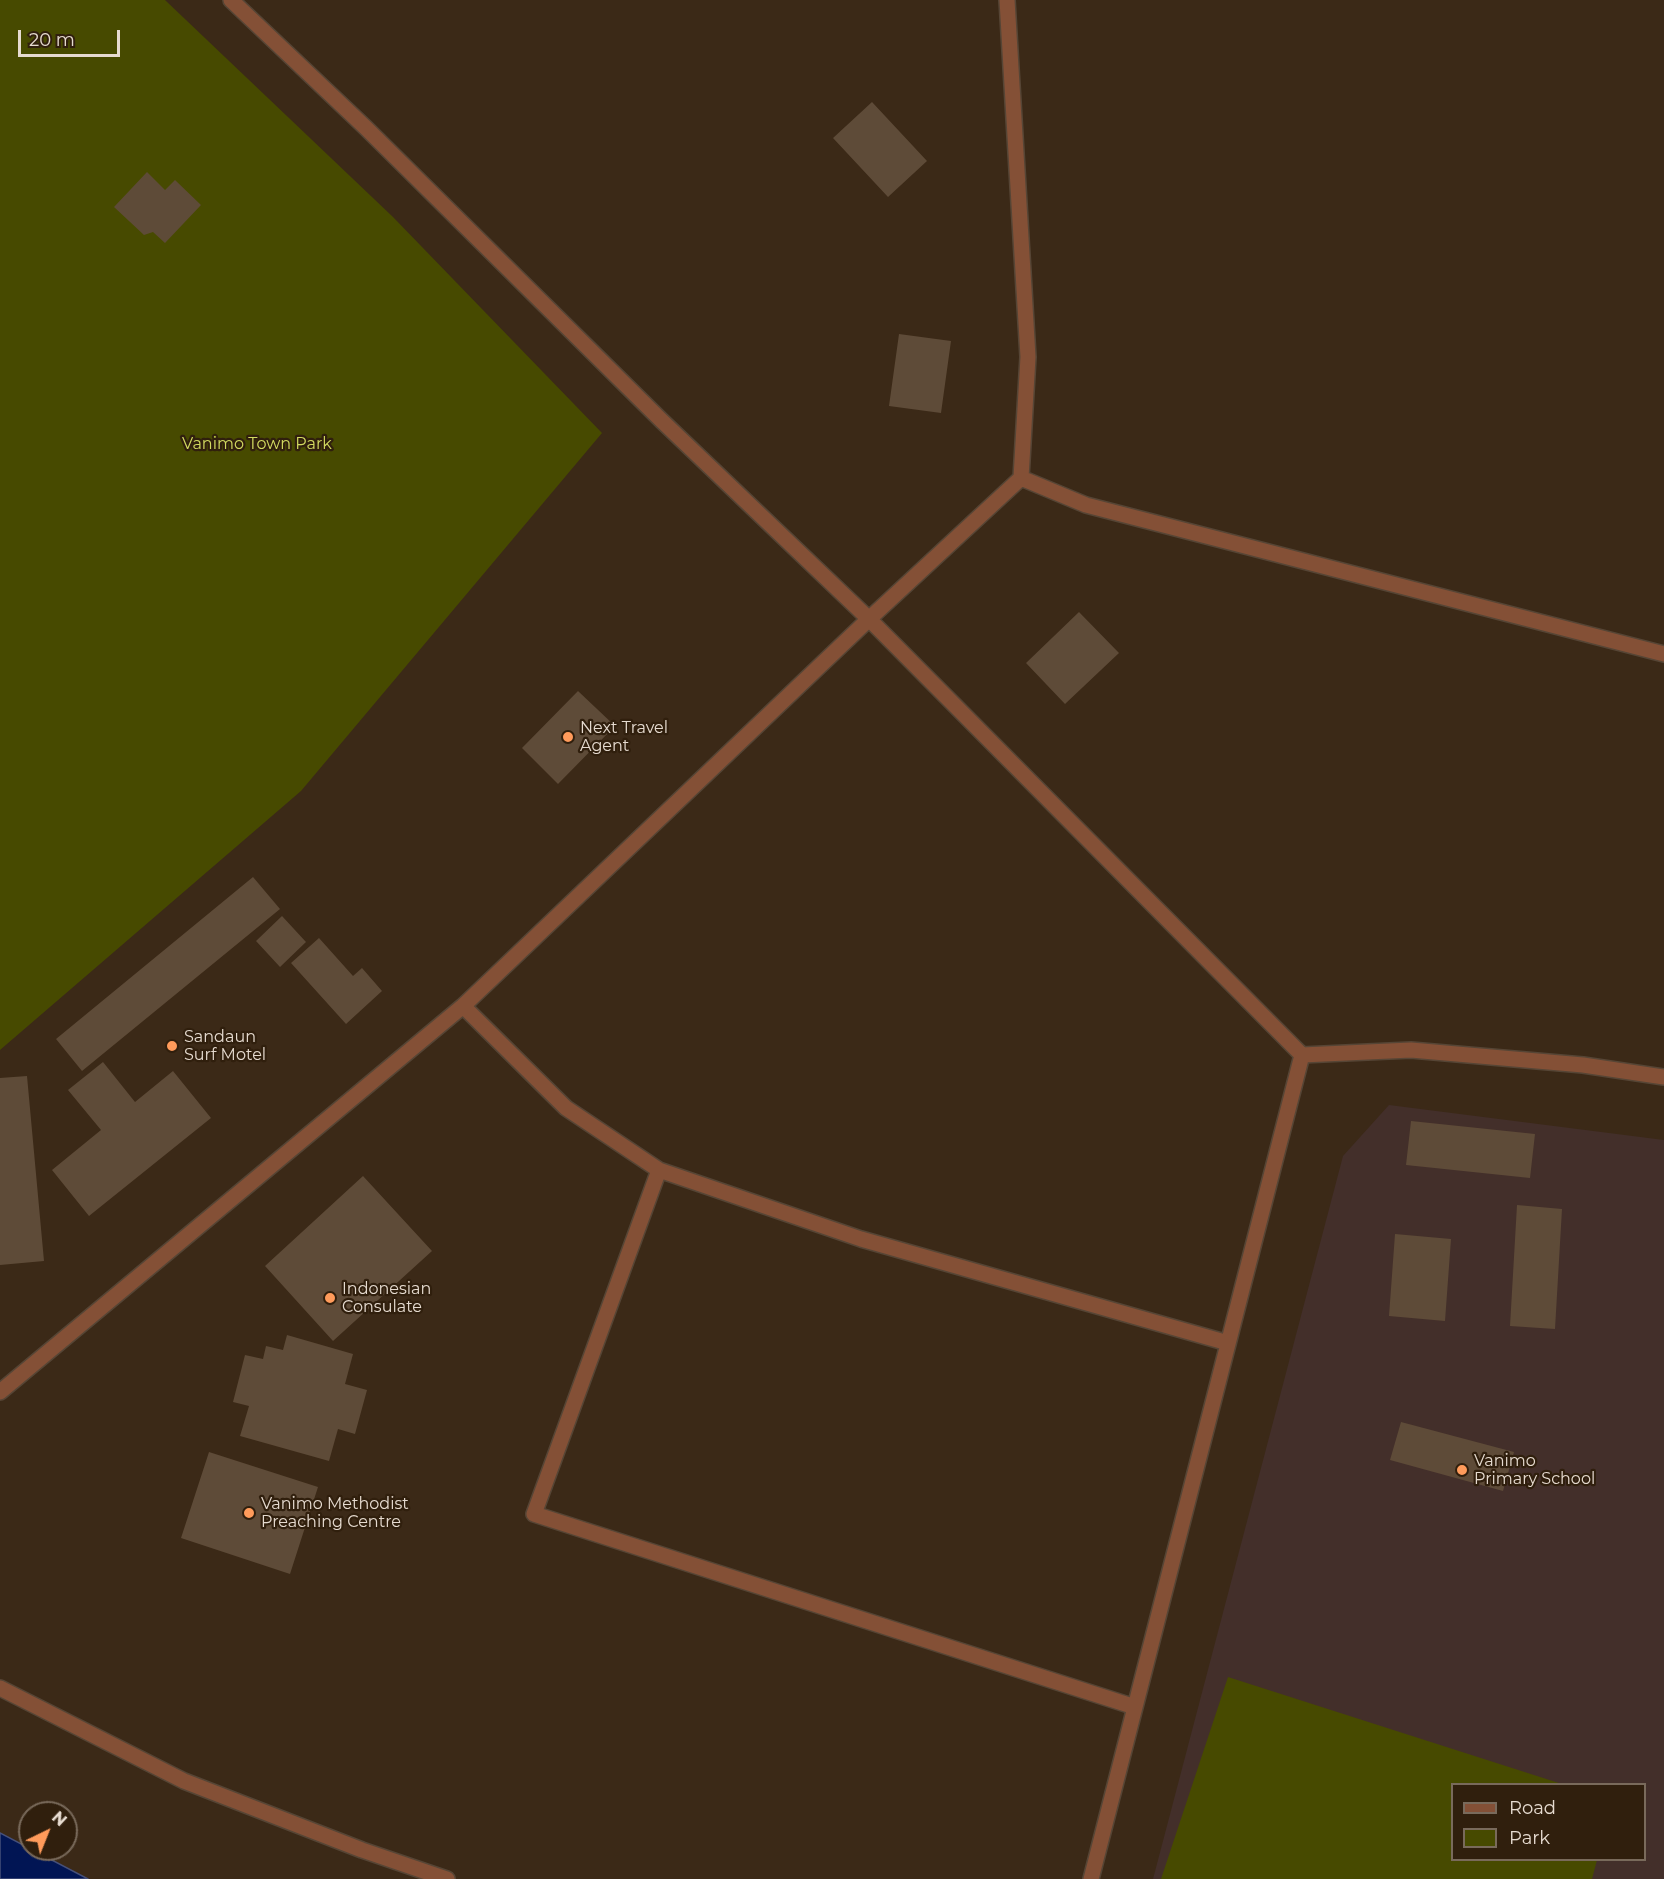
<!DOCTYPE html>
<style>
body{margin:0}
#map{position:relative;width:1664px;height:1879px;overflow:hidden;background:#3b2917;font-family:Montserrat,sans-serif}
canvas{display:block}
.legend{position:absolute;left:1451px;top:1783px;width:195px;height:78px;box-sizing:border-box;background:#301f0d;border:2px solid #796a5b;margin:0;padding:8px 10px;list-style:none;font-size:18px;color:#e6dbd0}
.legend li{display:flex;align-items:center;gap:12px;height:30px}
.legend b{width:30px;border:2px solid #796a5b}
.north{position:absolute;left:18px;top:1801px;width:60px;height:60px;box-sizing:border-box;background:#301f0d;border:2px solid #796a5b;border-radius:50%;rotate:43deg;font-size:16px;font-weight:700;line-height:24px;text-align:center;color:#e6dbd0}
.north::after{content:'';display:block;margin:auto;width:21px;height:27px;background:#ff9b5b;clip-path:polygon(50% 0,100% 100%,50% 72%,0 100%)}
.scale{position:absolute;left:18px;top:30px;width:102px;height:27px;box-sizing:border-box;border:3px solid #e6dbd0;border-top:0;padding-left:8px;font-size:18px;line-height:21px;white-space:nowrap;color:#e6dbd0;-webkit-text-stroke:4px #301f0d;paint-order:stroke}
</style>
<div id="map">
<canvas width="1664" height="1879"></canvas>
<ul class="legend">
<li><b style="height:8px;background:#845036"></b>Road</li>
<li><b style="height:16px;background:#474a00"></b>Park</li>
</ul>
<div class="north">N</div>
<div class="scale">20 m</div>
</div>
<script>
const ctx = document.querySelector('canvas').getContext('2d');
ctx.lineJoin = 'round';
function paint(path, color) { ctx.fillStyle = color; ctx.fill(path, 'evenodd'); }
function strokePath(path, color, width, dash) { ctx.strokeStyle = color; ctx.lineWidth = width; ctx.lineCap = dash ? 'butt' : 'round'; ctx.setLineDash(dash || []); ctx.stroke(path); }
function drawText(font, color, halo, rows, align = 'center') {
  ctx.font = font + ' Montserrat,sans-serif'; ctx.lineWidth = 4.5; ctx.setLineDash([]); ctx.textBaseline = 'middle'; ctx.strokeStyle = halo; ctx.fillStyle = color; for (const [text, x, y, turn = 0] of rows) {
    ctx.save(); ctx.translate(x, y); ctx.rotate((+turn || 0) * Math.PI / 180); ctx.textAlign = isNaN(turn) ? turn : align; if (halo) ctx.strokeText(text, 0, 0); ctx.fillText(text, 0, 0); ctx.restore();
  }
}
const education = new Path2D(`
 M1389,1105l275,35v739h-511l190,-723zM1452,1784h192v76h-192z`);
const green = new Path2D(`
 M0,0h165l228,217 209,216 -301,358 -301,259z
 M1228,1677l334,107h-110v76h145l-5,19h-431z`);
const water = new Path2D(`
 M0,1833l88,46h-88z`);
const building = new Path2D(`
 M872,102l55,59 -39,36 -55,-59z
 M147,172l18,18 10,-10 26,25 -36,38 -12,-11 -9,3 -30,-28z
 M899,334l52,7 -10,72 -52,-7z
 M1079,612l40,41 -54,51 -39,-41z
 M578,691l37,35 -57,58 -36,-36z
 M253,877l27,32 -198,162 -26,-32z
 M282,916l24,26 -26,25 -24,-26z
 M319,938l34,38 9,-8 20,23 -36,33 -55,-61z
 M103,1062l32,40 38,-31 38,47 -122,98 -37,-46 49,-40 -33,-40z
 M27,1076l17,185 -44,4v-187z
 M1411,1121l124,13 -5,44 -124,-13z
 M363,1176l69,75 -99,90 -68,-75z
 M1517,1205l45,4 -7,120 -45,-3z
 M1395,1234l56,5 -6,82 -56,-5z
 M287,1335l66,19 -8,30 22,6 -12,44 -17,-5 -9,32 -89,-25 9,-30 -16,-4 12,-47 18,4 3,-13 17,4z
 M1401,1422l113,30 -11,39 -113,-31z
 M209,1452l109,35 -28,87 -109,-36z`);
const street = new Path2D(`
 M231,0l135,128 296,293 207,198 433,436 -211,824
 M1021,478l65,27 578,149
 M463,1006l103,102 93,62 202,69 367,104
 M1302,1055l109,-5 172,15 81,12
 M659,1170l-125,344 601,193
 M0,1392l463,-386 406,-387 152,-141 7,-121 -21,-357
 M0,1688l184,93 178,69 85,29`);
const markers = [
 [568,737,6,"#ff9b5b"],
 [172,1046,6,"#ff9b5b"],
 [330,1298,6,"#ff9b5b"],
 [1462,1470,6,"#ff9b5b"],
 [249,1513,6,"#ff9b5b"]
];
const parkNames = [
 ["Vanimo Town Park",257,444]
];
const poiNames = [
 ["Next Travel",580,728],
 ["Agent",580,746],
 ["Sandaun",184,1037],
 ["Surf Motel",184,1055],
 ["Indonesian",342,1289],
 ["Consulate",342,1307],
 ["Vanimo",1474,1461],
 ["Primary School",1474,1479],
 ["Vanimo Methodist",261,1504],
 ["Preaching Centre",261,1522]
];
paint(education, '#432f2a');
paint(green, '#474a00');
paint(water, '#011554');
strokePath(water, '#465079', 1.5);
paint(building, '#5e4b38');
strokePath(street, '#564535', 18);
strokePath(street, '#845036', 15);
for (const [x, y, r, color] of markers) { const dot = new Path2D(); dot.arc(x, y, r, 0, 2 * Math.PI); ctx.fillStyle = color; ctx.fill(dot); strokePath(dot, '#301f0d', 2); }
drawText('16px', '#d2da60', '#301f0d', parkNames);
drawText('16px', '#e6dbd0', '#301f0d', poiNames, 'left');
</script>
